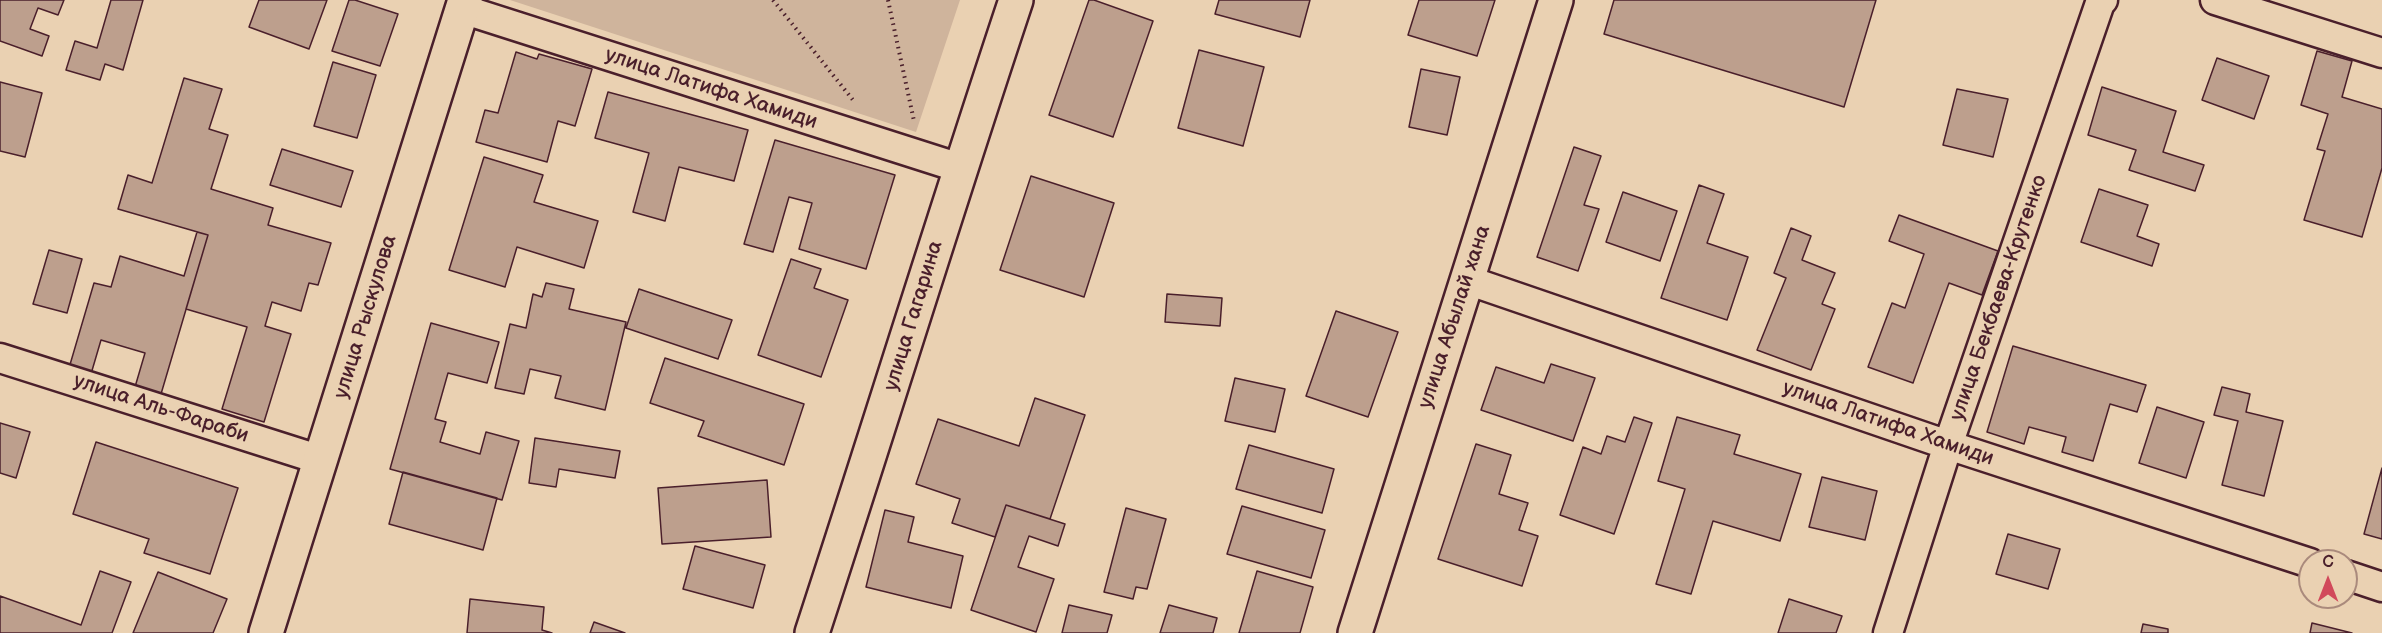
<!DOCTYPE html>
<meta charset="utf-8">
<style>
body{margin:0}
#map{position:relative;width:2382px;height:633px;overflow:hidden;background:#ead1b2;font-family:"Balsamiq Sans",sans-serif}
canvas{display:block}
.north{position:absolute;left:2298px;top:549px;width:60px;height:60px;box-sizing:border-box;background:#ead1b2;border:2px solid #aa8a7c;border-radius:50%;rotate:0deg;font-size:16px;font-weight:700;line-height:24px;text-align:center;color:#4a1f2b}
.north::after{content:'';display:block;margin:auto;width:21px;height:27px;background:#d1495b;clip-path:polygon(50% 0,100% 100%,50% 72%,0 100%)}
</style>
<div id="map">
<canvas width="2382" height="633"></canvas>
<div class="north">С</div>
</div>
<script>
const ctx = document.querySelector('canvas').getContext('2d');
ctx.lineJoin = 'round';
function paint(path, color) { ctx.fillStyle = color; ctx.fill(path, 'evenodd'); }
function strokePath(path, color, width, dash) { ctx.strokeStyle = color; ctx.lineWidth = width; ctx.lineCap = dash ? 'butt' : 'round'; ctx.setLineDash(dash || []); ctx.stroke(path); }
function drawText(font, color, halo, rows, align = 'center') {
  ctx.font = font + ' "Balsamiq Sans",sans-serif'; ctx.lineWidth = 6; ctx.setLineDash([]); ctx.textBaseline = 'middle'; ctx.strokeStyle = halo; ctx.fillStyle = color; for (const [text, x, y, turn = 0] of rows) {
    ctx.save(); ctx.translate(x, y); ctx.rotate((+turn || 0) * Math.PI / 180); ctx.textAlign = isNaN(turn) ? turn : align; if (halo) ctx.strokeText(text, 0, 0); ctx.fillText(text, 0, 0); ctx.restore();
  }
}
const green = new Path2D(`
 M510,0h450l-44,132z`);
const building = new Path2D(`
 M0,0h64l-6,15 -20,-7 -8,21 19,7 -7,20 -42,-15z
 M111,0h32l-20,70 -18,-6 -5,16 -34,-10 9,-29 22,7z
 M259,0h68l-18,49 -60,-22z
 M349,0h6l43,14 -18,52 -48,-15z
 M1089,0h5l59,21 -40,116 -64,-22z
 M1219,0h91l-10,37 -85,-23z
 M1419,0h76l-18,56 -69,-21z
 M1614,0h262l-32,107 -240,-73z
 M1199,50l65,17 -21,79 -65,-18z
 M2317,51l35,10 -10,36 40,12v59l-20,69 -58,-17 21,-69 -8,-2 11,-35 -27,-9z
 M516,52l21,7 2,-5 53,15 -17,57 -17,-5 -11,41 -71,-20 9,-32 13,3z
 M2217,58l52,18 -15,43 -52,-19z
 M333,62l43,13 -19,63 -43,-12z
 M1421,69l39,8 -13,58 -38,-8z
 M184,78l38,11 -13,40 19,6 -17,54 62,19 -5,17 63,18 -13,42 -9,-2 -8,28 -29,-9 -7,24 26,8 -27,88 -42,-13 25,-82 -61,-18 22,-74 -90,-26 10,-34 24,8z
 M0,82l42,11 -17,64 -25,-6z
 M2102,87l74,24 -13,41 41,13 -9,26 -66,-21 7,-20 -48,-15z
 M1957,89l51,10 -15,58 -50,-12z
 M608,92l140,38 -14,51 -55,-14 -14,54 -32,-9 16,-59 -54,-15z
 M775,140l120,35 -29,94 -67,-20 13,-46 -23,-6 -16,55 -29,-8z
 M1574,147l27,9 -17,49 15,4 -21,62 -41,-14z
 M282,149l71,22 -12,36 -71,-22z
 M484,157l59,18 -9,27 64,19 -14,47 -67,-21 -12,40 -56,-17z
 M1031,176l83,27 -30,94 -84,-27z
 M1699,185l25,9 -17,49 41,14 -21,63 -66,-22z
 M2099,189l49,16 -11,31 22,8 -7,22 -71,-24z
 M1623,192l54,19 -17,50 -54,-19z
 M1899,215l99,36 -16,44 -33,-12 -36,100 -45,-16 24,-64 13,5 19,-54 -35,-13z
 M1791,228l20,8 -9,24 33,13 -13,31 13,5 -24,61 -54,-20 29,-72 -12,-5z
 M197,232l11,3 -47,159 -26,-7 10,-34 -44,-13 -10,34 -22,-6 25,-85 17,4 9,-31 64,20z
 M49,250l33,9 -15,54 -34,-9z
 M791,259l30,10 -7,19 34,12 -27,77 -63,-22z
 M546,283l28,6 -5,20 57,13 -21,88 -50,-12 6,-22 -31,-7 -6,25 -29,-6 15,-64 16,4 7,-34 9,3z
 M639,289l93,31 -14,39 -92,-31z
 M1167,294l55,4 -2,28 -55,-4z
 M1336,311l62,21 -30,85 -62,-21z
 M431,323l68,19 -12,41 -39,-10 -13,46 11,3 -6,20 40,12 6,-22 33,9 -17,59 -112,-31z
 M2013,346l133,39 -9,27 -27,-8 -17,57 -31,-9 4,-15 -37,-10 -5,17 -37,-12z
 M665,358l139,46 -20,61 -86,-29 6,-15 -54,-18z
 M1551,364l44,14 -22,63 -92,-31 15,-43 48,16z
 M1235,378l50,11 -10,43 -50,-11z
 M2222,387l28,7 -4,18 37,9 -19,75 -42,-11 16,-64 -24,-6z
 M1035,398l50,17 -35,104 -44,-14 -11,32 -43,-14 8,-24 -44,-15 22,-65 81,27z
 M2157,407l47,15 -18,56 -47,-15z
 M1634,417l18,6 -38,111 -54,-19 23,-68 18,7 6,-18 18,6z
 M1677,417l63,18 -6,19 67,20 -21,67 -67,-20 -22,73 -35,-10 29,-95 -27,-8z
 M0,423l30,9 -14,46 -16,-5z
 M535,438l85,13 -5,27 -56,-9 -3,18 -27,-4z
 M96,442l142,46 -28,86 -66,-21 5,-14 -76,-25z
 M1476,444l35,11 -12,39 29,9 -9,27 19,6 -16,50 -84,-27z
 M1249,445l85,24 -12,44 -86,-24z
 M2382,468v71l-18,-5z
 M403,472l94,26 -14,52 -94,-26z
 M1822,477l55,14 -12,49 -56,-13z
 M767,480l4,57 -109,7 -4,-56z
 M1006,505l59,19 -7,22 -29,-10 -11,31 36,12 -18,53 -65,-22z
 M1242,506l83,24 -14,48 -84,-24z
 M1126,508l40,11 -19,70 -11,-2 -3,12 -29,-7z
 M885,510l29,7 -6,25 55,14 -12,52 -85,-21z
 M2008,534l52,15 -12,40 -52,-15z
 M695,546l70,19 -12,43 -70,-19z
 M100,571l31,11 -19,51h-112v-37l81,29z
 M1257,571l56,16 -13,46h-61z
 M158,572l69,27 -14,34h-80z
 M470,599l74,8 -2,23 10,3h-85z
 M1789,599l53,17 -6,17h-58z
 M1069,605l43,10 -5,18h-45z
 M1169,605l48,13 -4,15h-53z
 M594,622l31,11h-35z
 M2312,623l40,10h-42z
 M2143,624l25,5v4h-27z`);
const path = new Path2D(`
 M773,0l80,100
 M888,0l26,121`);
const street = new Path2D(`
 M2215,0l167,53
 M462,9l498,159
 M1467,280l481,165 362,118
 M0,358l321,102
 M2346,575l36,12
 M1888,633l60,-188 152,-442 3,-3`);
const secondary = new Path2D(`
 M266,633l199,-633
 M812,633c69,-211 134,-423 204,-633
 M1355,633l201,-633`);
const streetNames = [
 ["улица Латифа Хамиди",711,89,18],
 ["улица Бекбаева-Крутенко",1999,298,-71],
 ["улица Гагарина",914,316,-73],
 ["улица Рыскулова",366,317,-73],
 ["улица Абылай хана",1455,317,-72],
 ["улица Аль-Фараби",161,409,18],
 ["улица Латифа Хамиди",1888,424,19]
];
paint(green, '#cfb49c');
paint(building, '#bd9f8d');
strokePath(building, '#4a1f2b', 1.5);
strokePath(street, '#4a1f2b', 33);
strokePath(secondary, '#4a1f2b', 38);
strokePath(path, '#4a1f2b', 4, [1.5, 4.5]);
strokePath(street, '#ead1b2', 28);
strokePath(secondary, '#ead1b2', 33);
drawText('21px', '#4a1f2b', '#ead1b2', streetNames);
</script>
